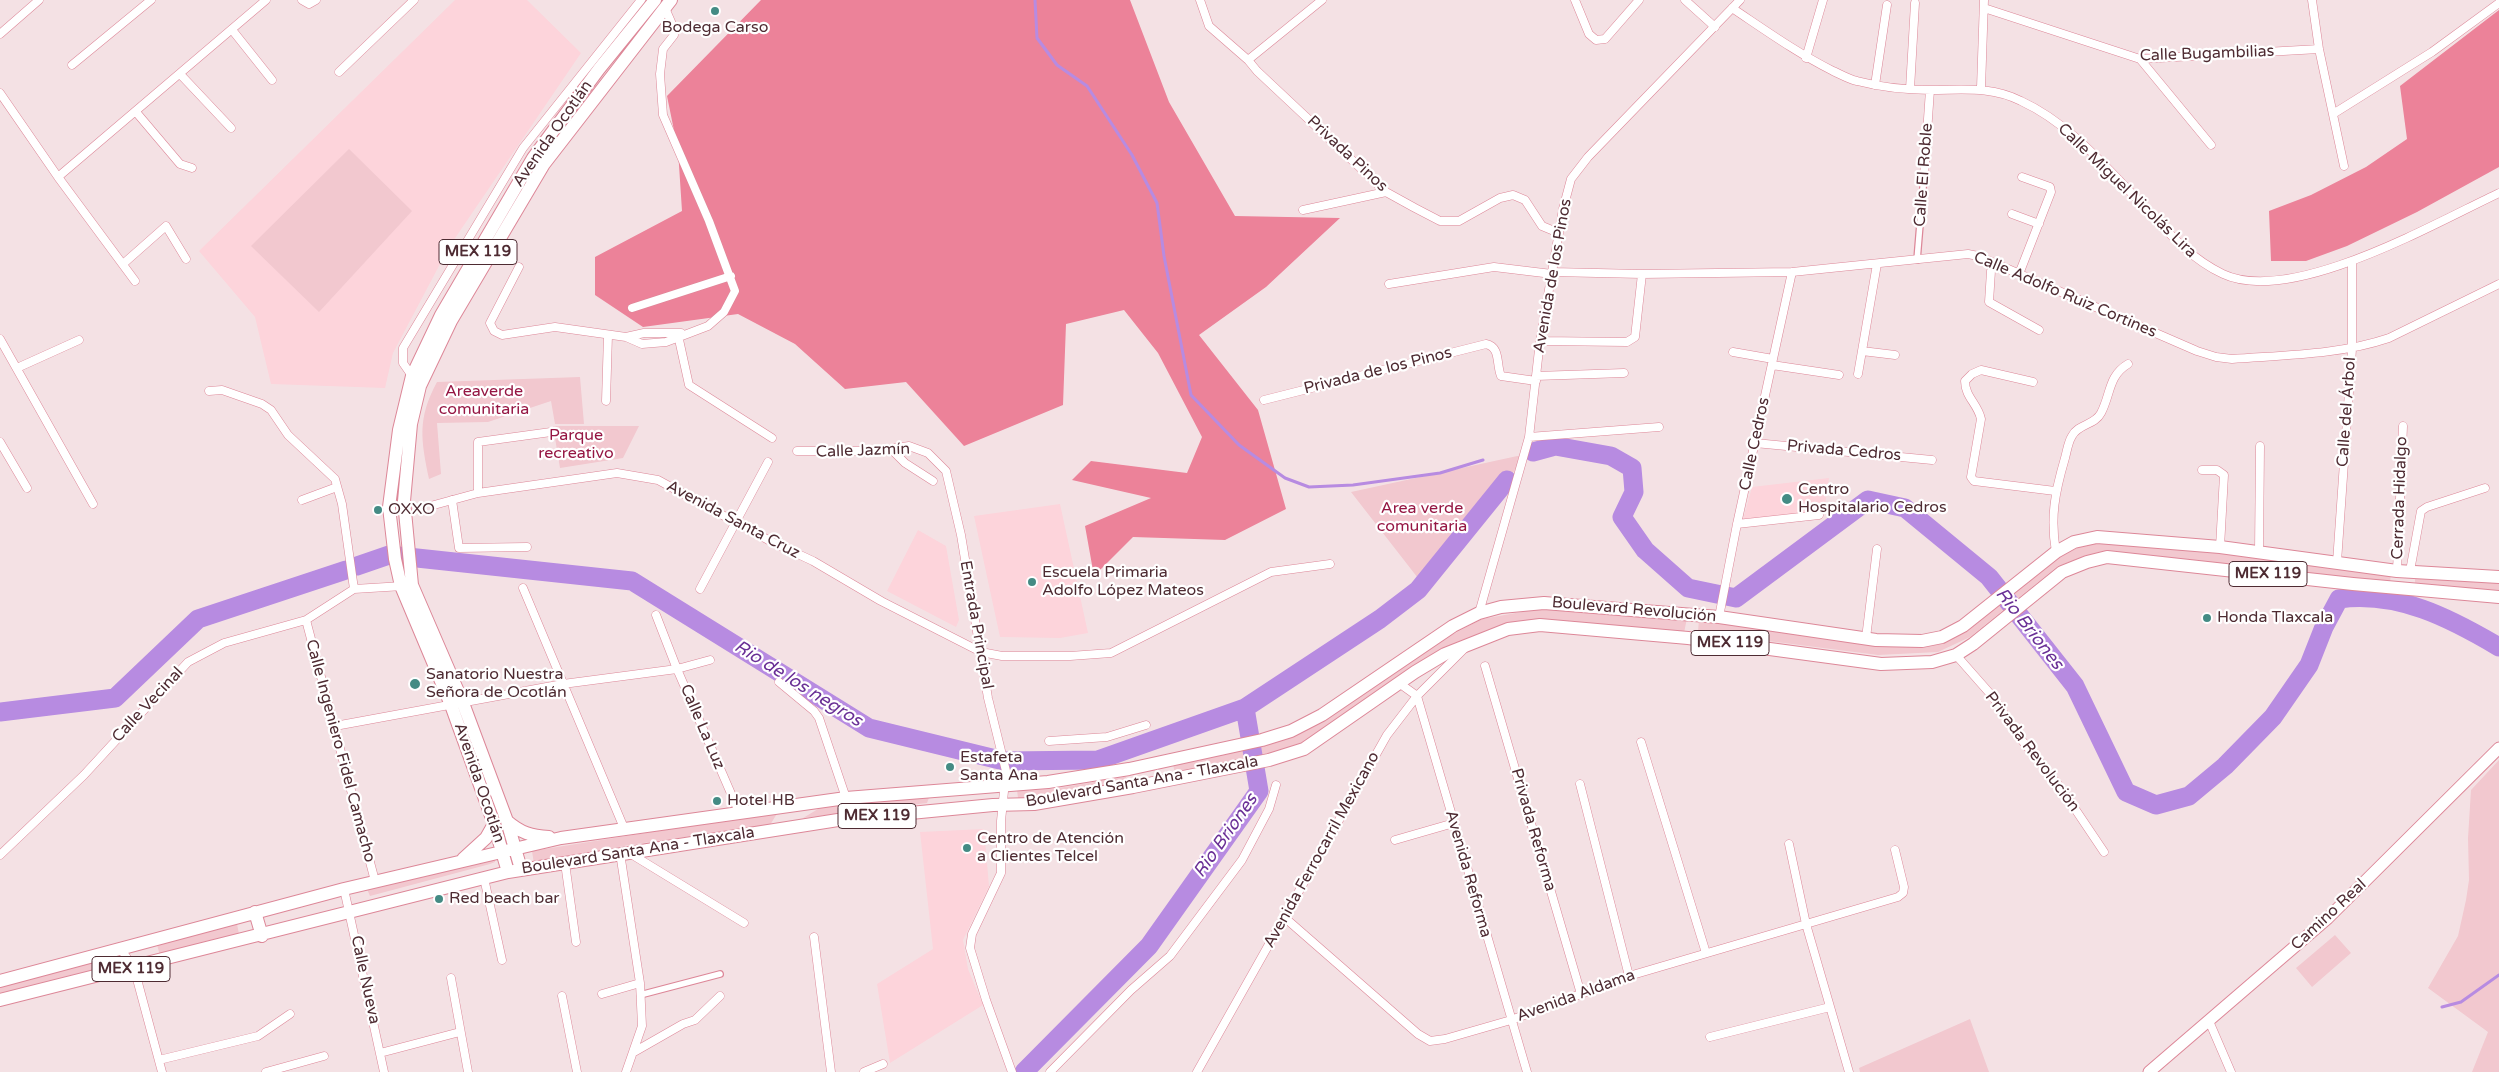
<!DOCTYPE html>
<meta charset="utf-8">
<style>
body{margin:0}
canvas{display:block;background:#f4e1e4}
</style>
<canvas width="2499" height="1072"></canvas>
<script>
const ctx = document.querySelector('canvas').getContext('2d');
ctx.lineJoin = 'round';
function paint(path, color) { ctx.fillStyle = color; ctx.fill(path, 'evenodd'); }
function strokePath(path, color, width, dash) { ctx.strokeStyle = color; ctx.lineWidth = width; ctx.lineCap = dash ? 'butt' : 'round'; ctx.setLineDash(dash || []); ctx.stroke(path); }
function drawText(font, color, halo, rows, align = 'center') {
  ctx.font = font + ' "Varela Round",sans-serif'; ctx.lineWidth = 4.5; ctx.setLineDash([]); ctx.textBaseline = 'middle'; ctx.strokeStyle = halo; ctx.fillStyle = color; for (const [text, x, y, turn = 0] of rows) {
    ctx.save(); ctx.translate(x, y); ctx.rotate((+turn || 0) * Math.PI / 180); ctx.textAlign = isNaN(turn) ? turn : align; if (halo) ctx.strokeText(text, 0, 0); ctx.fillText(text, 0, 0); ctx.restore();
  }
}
const built = new Path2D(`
 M455,0h72l54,53 -132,194 -56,106 -8,35 -114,-4 -16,-67 -56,-66z
 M1829,478l-5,34 -81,8 9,-33z
 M1060,504l28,129 -28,5 -60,-1 -26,-121z
 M918,530l28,16 13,74 -3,7 -69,-36z
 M984,829l5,57 -26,54 5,29 15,36 -93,58 -13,-79 56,-35 -13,-117z`);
const green = new Path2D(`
 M349,149l63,62 -93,101 -68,-66z
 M580,377l4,47h-29l-4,-23 -63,21 -51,1 4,51 -12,5c-8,-39 -12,-60 8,-97z
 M553,426h86l-16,32 -63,10z
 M1522,455l-2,9 -99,118 -70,-90z
 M2104,542l117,9 170,22 -1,10 -307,-26 -25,9 -88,71 -32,15 -60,3 -180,-23 1,-13 175,24 67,-4 117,-82 22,-10z
 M2415,574l84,5v11l-84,-5z
 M1544,608l143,10 -3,15 -141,-11 -61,12 -179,112 -127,32 -4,-18 107,-23 146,-88 57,-30z
 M2499,760v312h-27l16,-40 -60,-44 30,-52 8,-36 3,-20 -1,-42 3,-48z
 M1124,777h2l2,5 -73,13 -37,3 -1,-8 36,-1z
 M930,795l-3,8 -124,15 20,-12z
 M778,812l-8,13 -141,20 -95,19 -2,-13z
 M495,859v3l-5,2 -120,32 -3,-7z
 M237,924l2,10 -79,21 -3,-10z
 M2335,935l16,18 -39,34 -16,-19z
 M113,956l3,9 -116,28v-6z
 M1970,1019l19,53h-129l-1,-4z`);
const forest = new Path2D(`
 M761,0h369l39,102 66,114 105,2 -74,69 -67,48 59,75 28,99 -61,31 -92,-3 -39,39 -9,-50 66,-28 -79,-18 19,-19 96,12 15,-36 -44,-84 -34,-43 -58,14 -3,81 -99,41 -58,-64 -61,7 -50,-45 -57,-30 -95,13 -48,-32v-38l87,-46 -4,-61 -11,-54z
 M2499,10v157l-82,45 -70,34 -41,15h-35l-2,-50 42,-16 55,-28 41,-28 -7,-53z`);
const stream = new Path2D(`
 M1035,0l2,38 20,27 30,21 45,69 25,48 7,53 27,139 48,50 46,33 24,9 44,-2 87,-12 43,-13
 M2442,1007l19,-5 38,-27`);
const river = new Path2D(`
 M1533,452l22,-6 56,10 21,12 2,24 -12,25 23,33 43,38 48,10 132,-98 37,8 84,69 86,109 51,106 30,13 33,-9 36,-30 48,-49 36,-52 15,-38 15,-28c59,-8 111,19 160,48
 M357,566l32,-11 243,26 237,147 135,33 94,-1 147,-52
 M0,712l115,-14 83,-79 148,-49
 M1024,1072l125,-126 110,-155 -14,-83 135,-89 38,-29 89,-110`);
const pedestrian = new Path2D(`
 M1917,260l7,-84
 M640,995l80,-21`);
const minor = new Path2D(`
 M302,0l7,4 7,-4
 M1200,0l9,26 39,34 9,11 129,121 29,16 25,13h19l41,-23 13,-3 12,5 17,26 17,7
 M1575,0l14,34 7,6 9,-1 34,-39
 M1685,0l30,27
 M2312,0l7,49 25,117
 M1732,8c33,22 65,45 101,63 7,3 15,8 24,10 23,6 49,9 74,9 32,0 60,-4 90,11 48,22 84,65 120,102 25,27 48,55 82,71 68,32 212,-51 276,-81
 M1984,8l156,51 179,-10
 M233,31l39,49
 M0,34l39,-34
 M1806,58l17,-58
 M2140,59l71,86
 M1248,60l74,-60
 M72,65l79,-65
 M339,72l75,-72
 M180,74l51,54
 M1875,85l12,-80
 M1981,88l3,-88
 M1910,89l5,-86
 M0,93l58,84 77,104
 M136,112l44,52 12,4
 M2333,114l99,-62 67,-49
 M1924,176l6,-86
 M58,177l208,-177
 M1303,210l83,-18
 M2012,214l27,10
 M1995,263l-4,8 -2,31 50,28
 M123,264l43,-38 20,33
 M519,267l-29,56 4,8 8,4 53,-8 71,10 16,7 24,-2 42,-16 16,-14 11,-21 -26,-70 -46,-106 -3,-41 3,-25 11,-14 -2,-11 -7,-16
 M1552,272l90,2 150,-2 176,-18 10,2 219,95 19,6 16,2c52,-4 107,-4 157,-21l110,-54
 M2019,274l32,-82 -1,-5 -28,-10
 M1389,284l105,-17 58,7
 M632,308l99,-32
 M678,335l11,50 83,53
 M626,337l18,-4h37
 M0,339l93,165
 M1540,341l87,1 8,-5 7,-63
 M1862,351l33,4
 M1733,352l40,7
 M1772,365l67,10
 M17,368l62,-28
 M1858,374l19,-110
 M412,376l-9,-13v-15l120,-200 118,-148
 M1536,376l88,-3
 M2033,382l-52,-12 -9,4 -7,7c0,16 13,23 16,38l-10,58 3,4 81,10
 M209,391l13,-1 40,14 9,6 17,25 47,44 7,25 12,85
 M1264,400l222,-56c15,3 10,21 15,32l35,5
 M606,401l2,-66
 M1529,437l130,-10
 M0,442l27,46
 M1755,443l177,17
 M891,449l14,14 28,18
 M797,451h78l34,-5 19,7 18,18 15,64 27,163 18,73 -5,50v52l-29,61 -2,14 16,52 26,72
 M2202,470h15l7,5 -4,72
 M478,493v-51l73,-10
 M302,500l35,-13
 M452,500l7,48 68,-1
 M434,505l44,-12 139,-20 41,7 114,62 41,19 68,40 100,51 21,4h68l41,-3 160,-81 59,-8
 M1737,524l82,-9
 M2056,552c-6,-35 -1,-60 9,-94 2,-7 3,-16 7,-22 6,-12 23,-11 29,-23 10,-19 7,-37 27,-49
 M2259,552l1,-106
 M2337,562l15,-213v-88
 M2397,571l6,-145
 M2410,571l11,-60 6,-4 58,-19
 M523,588l101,240
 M700,589l68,-127
 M1479,613l50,-176 11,-96 23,-132 8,-30 17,-22 152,-157
 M656,615l21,54 62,143
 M1719,617l18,-93 55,-252
 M306,620l69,261
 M1866,638l11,-89
 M1956,655l37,42 27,41 41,50 43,64
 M1485,666l96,328
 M779,682l35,29 5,7 27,80
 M1399,683l18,13 110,376
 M335,726l228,-42 114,-15 33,-9
 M1049,741l58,-4 39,-12
 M1641,742l65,211
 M1580,784l49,192
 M1395,840l59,-17
 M1789,844l17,80 43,148
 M620,853l20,130 2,43 -16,46
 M631,854l113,69
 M0,855l84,-80 104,-113 36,-19 82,-23 48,-31 49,-3
 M565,863l11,79
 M484,878l18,82
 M344,889l40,183
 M1284,917l134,117 12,7 15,-2 66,-19 118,-44 269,-79 5,-4 1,-6 -9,-37
 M814,937l17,135
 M120,948l14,20 28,104
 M451,978l17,94
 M602,994l38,-11
 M562,996l15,76
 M2209,1021l22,51
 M1710,1037l120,-30
 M634,1052l49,-28 12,-4 25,-24
 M380,1053l80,-21
 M159,1060l99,-24 32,-22
 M266,1072l58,-16
 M864,1072l19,-8
 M1050,1072l81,-82 39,-34 72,-96 27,-51 7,-24
 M1197,1072l190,-337 30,-39 49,-49`);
const secondary = new Path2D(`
 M2149,1072l179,-154 171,-170`);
const primary = new Path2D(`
 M507,821c14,12 24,15 42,16
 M463,859l23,-21 8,-14
 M521,869l-14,-48 -44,-118 -51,-118 -8,-84 7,-77 9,-38 31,-65 93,-157 127,-164
 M508,872l-14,-48 -43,-119 -50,-119 -6,-27 -6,-52 10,-77 13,-54 29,-61 92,-157 66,-89 56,-69
 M255,912l7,24
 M0,981l344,-92 217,-51 285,-40 202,-16 81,-13 133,-29 29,-9 31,-16 131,-89 26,-13 22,-6 43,-4 175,14 157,23 46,1 20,-4 21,-11 93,-74 18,-10 23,-5 123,10 177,24 102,6
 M0,1000l508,-128 330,-52 155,-15 41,-1 99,-17 136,-27 35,-11 111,-77 30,-18 63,-25 32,-4 148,13 193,26 51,-2 24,-7 17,-11 89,-72 25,-10 20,-5 246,27 146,13`);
const markers = [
 [715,11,5,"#448b84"],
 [1787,499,6,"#448b84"],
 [378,510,5,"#448b84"],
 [1032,582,5,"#448b84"],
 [2207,618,5,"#448b84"],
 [415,684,6,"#448b84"],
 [950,767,5,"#448b84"],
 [717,801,5,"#448b84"],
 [967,848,5,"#448b84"],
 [439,899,5,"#448b84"]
];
const shields = [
 [478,252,78],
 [2268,574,78],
 [1730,643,78],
 [877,816,78],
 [131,969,78]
];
const shieldNames = [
 ["MEX 119",478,252],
 ["MEX 119",2268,574],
 ["MEX 119",1730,643],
 ["MEX 119",877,816],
 ["MEX 119",131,969]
];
const poiNames = [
 ["Bodega Carso",715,28,"center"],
 ["Centro",1798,490],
 ["Hospitalario Cedros",1798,508],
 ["OXXO",388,510],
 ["Escuela Primaria",1042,573],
 ["Adolfo López Mateos",1042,591],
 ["Honda Tlaxcala",2217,618],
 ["Sanatorio Nuestra",426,675],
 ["Señora de Ocotlán",426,693],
 ["Estafeta",960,758],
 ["Santa Ana",960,776],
 ["Hotel HB",727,801],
 ["Centro de Atención",977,839],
 ["a Clientes Telcel",977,857],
 ["Red beach bar",449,899]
];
const streetNames = [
 ["Calle Bugambilias",2207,54,-2],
 ["Avenida Ocotlán",553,134,-55],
 ["Privada Pinos",1347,154,43],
 ["Calle El Roble",1924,175,-86],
 ["Calle Miguel Nicolás Lira",2127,191,44],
 ["Avenida de los Pinos",1553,276,-80],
 ["Calle Adolfo Ruiz Cortines",2065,295,23],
 ["Privada de los Pinos",1378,371,-14],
 ["Calle del Árbol",2347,412,-86],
 ["Calle Cedros",1755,444,-78],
 ["Calle Jazmín",863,451,-2],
 ["Privada Cedros",1844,451,5],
 ["Cerrada Hidalgo",2400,498,-88],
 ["Avenida Santa Cruz",733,520,28],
 ["Boulevard Revolución",1634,610,5],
 ["Entrada Principal",976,625,80],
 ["Calle Vecinal",148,705,-47],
 ["Calle La Luz",702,727,67],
 ["Calle Ingeniero Fidel Camacho",340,751,75],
 ["Privada Revolución",2032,752,53],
 ["Boulevard Santa Ana - Tlaxcala",1142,782,-10],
 ["Avenida Ocotlán",479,783,71],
 ["Privada Reforma",1533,830,74],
 ["Avenida Ferrocarril Mexicano",1322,850,-61],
 ["Boulevard Santa Ana - Tlaxcala",638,851,-9],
 ["Avenida Reforma",1468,874,74],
 ["Camino Real",2329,915,-43],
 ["Calle Nueva",365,980,78],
 ["Avenida Aldama",1576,996,-20]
];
const parkNames = [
 ["Areaverde",484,392],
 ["comunitaria",484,410],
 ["Parque",576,436],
 ["recreativo",576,454],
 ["Area verde",1422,509],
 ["comunitaria",1422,527]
];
const waterNames = [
 ["Rio Briones",2029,629,52],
 ["Rio de los negros",798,684,32],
 ["Rio Briones",1226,836,-55]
];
paint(built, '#fdd4db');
paint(green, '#f2c8cf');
paint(forest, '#ec8299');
strokePath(stream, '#b78be1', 3);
strokePath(river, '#b78be1', 19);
strokePath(pedestrian, '#dd8798', 8);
strokePath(minor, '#dd8798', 9);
strokePath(secondary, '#dd8798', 13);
strokePath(primary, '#dd8798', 14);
strokePath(pedestrian, '#fff', 5.5);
strokePath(minor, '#fff', 8);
strokePath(secondary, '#fff', 11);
strokePath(primary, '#fff', 12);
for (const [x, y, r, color] of markers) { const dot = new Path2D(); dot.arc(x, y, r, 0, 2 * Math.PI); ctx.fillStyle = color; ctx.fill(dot); strokePath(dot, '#fff', 2); }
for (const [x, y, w] of shields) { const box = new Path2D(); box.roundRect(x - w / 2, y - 12.5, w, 25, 4); ctx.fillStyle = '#fff'; ctx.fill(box); strokePath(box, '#4e2b32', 1); }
drawText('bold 15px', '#4e2b32', null, shieldNames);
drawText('16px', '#4e2b32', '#fff', poiNames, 'left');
drawText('16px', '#4e2b32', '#fff', streetNames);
drawText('16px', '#951643', '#fff', parkNames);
drawText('italic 18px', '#6a3096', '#fff', waterNames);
</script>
